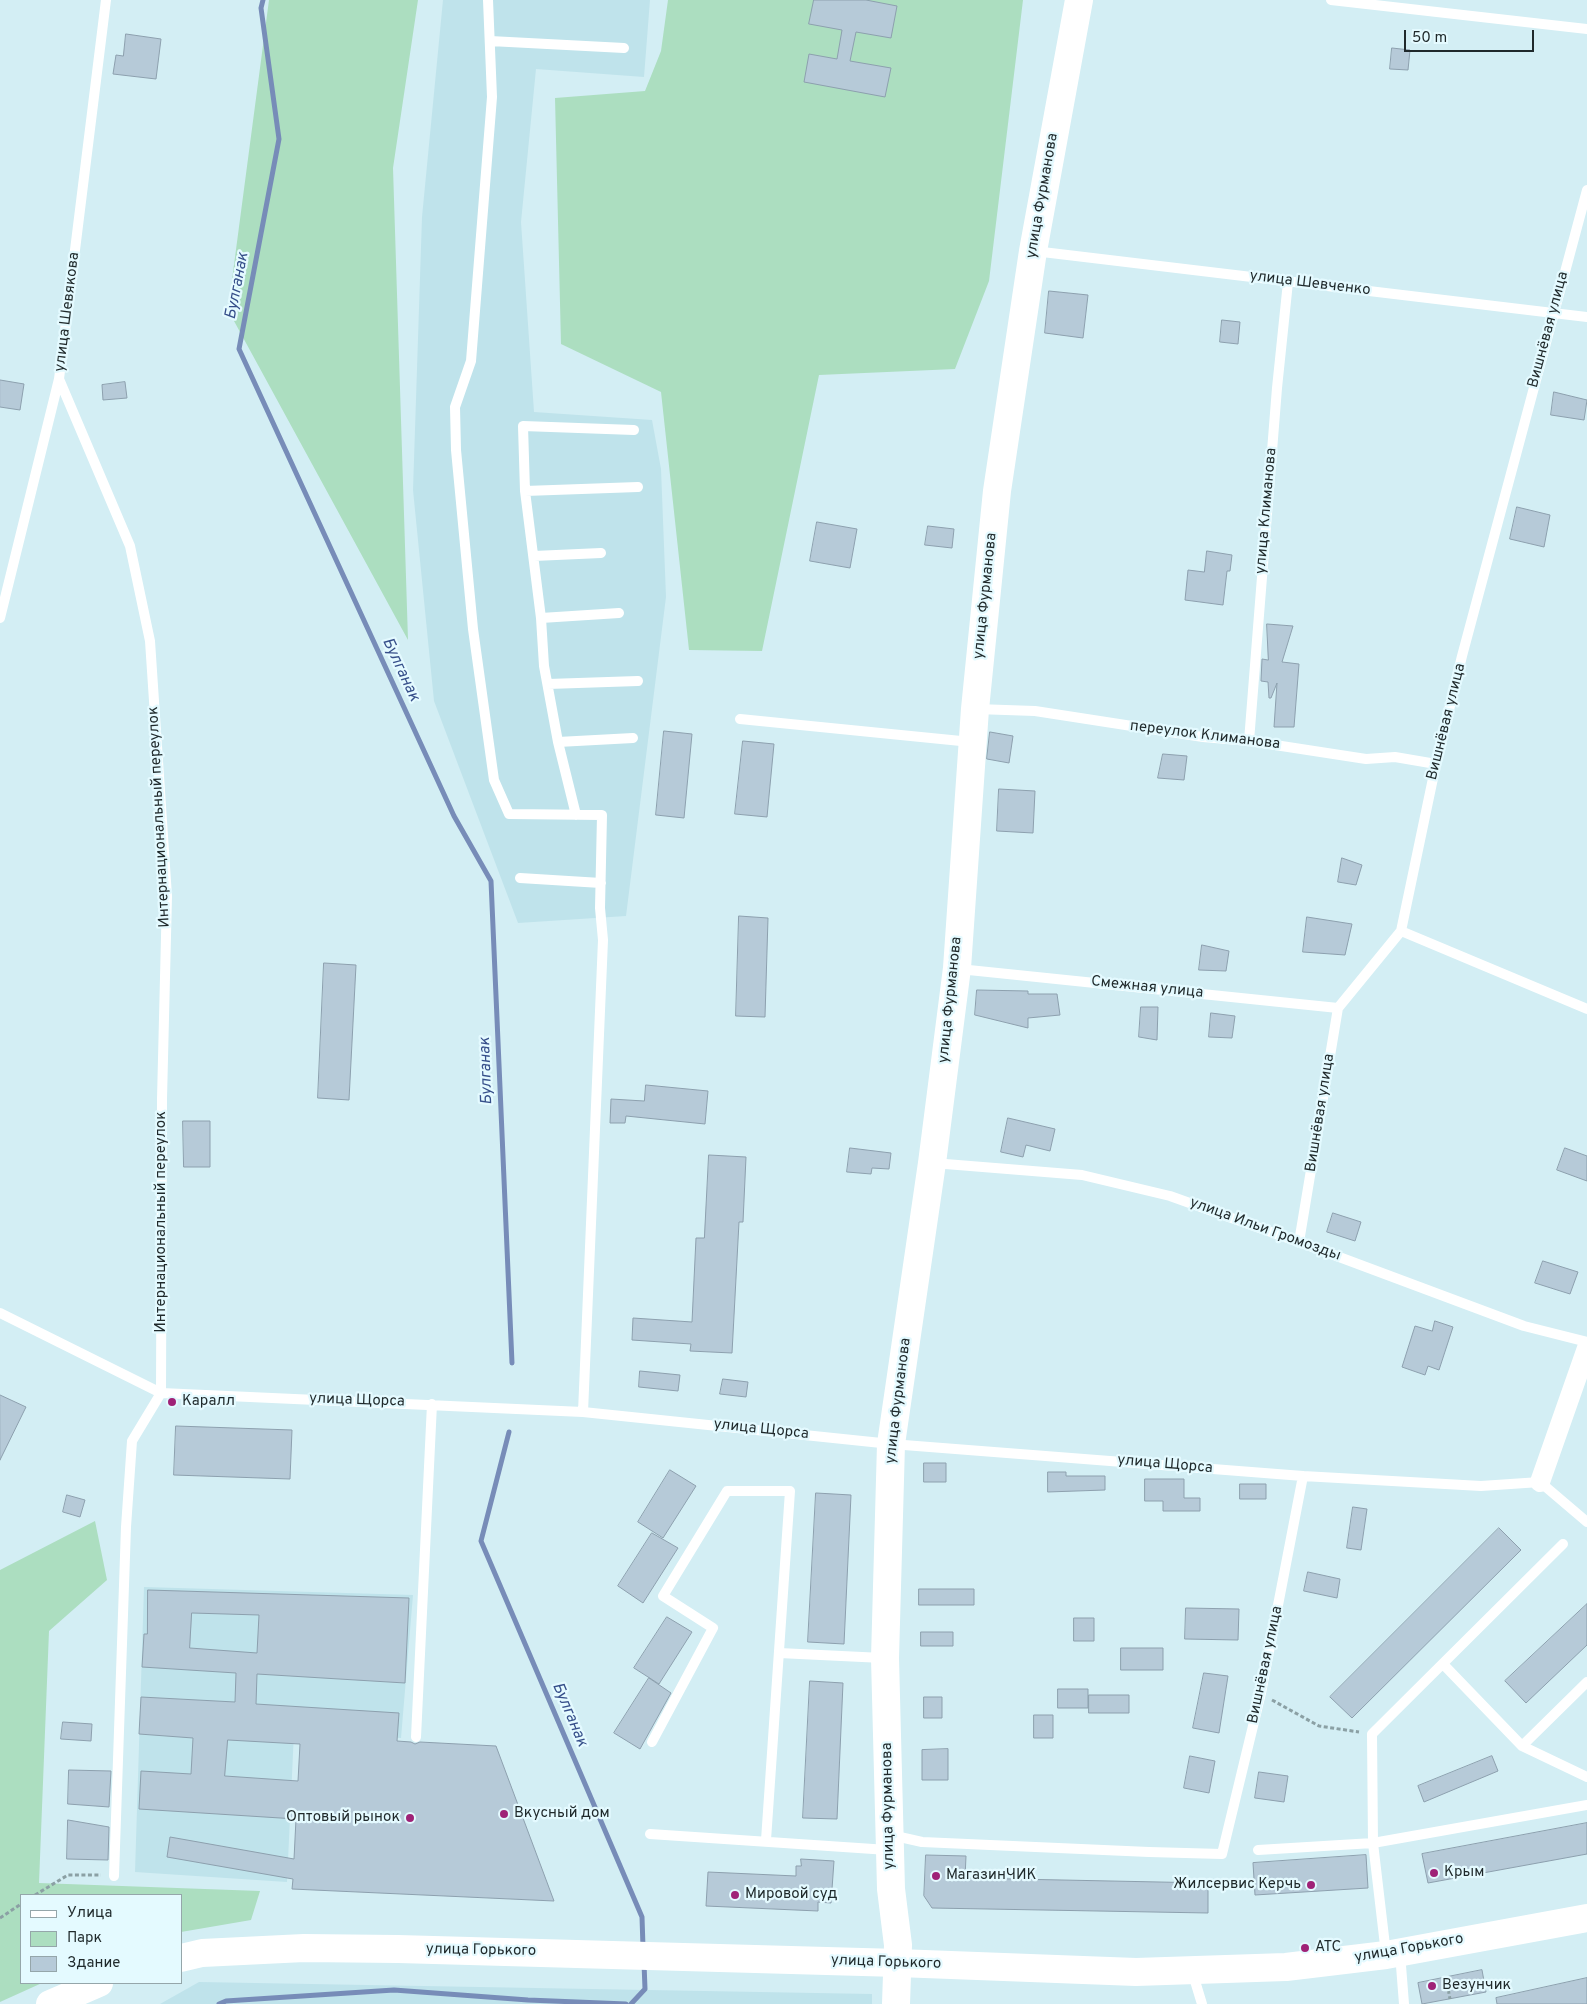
<!DOCTYPE html>
<meta charset="utf-8">
<style>
body{margin:0}
#map{position:relative;width:1587px;height:2004px;overflow:hidden;background:#d3eef4;font-family:Overpass,sans-serif}
canvas{display:block}
.legend{position:absolute;left:20px;top:1894px;width:162px;height:90px;box-sizing:border-box;background:#e4faff;border:1px solid #95a6aa;margin:0;padding:6px 9px;list-style:none;font-size:15px;color:#1f292b}
.legend li{display:flex;align-items:center;gap:10px;height:25px}
.legend b{width:25px;border:1px solid #95a6aa}
.scale{position:absolute;left:1404px;top:30px;width:130px;height:22px;box-sizing:border-box;border:2px solid #1f292b;border-top:0;padding-left:6px;font-size:15px;line-height:18px;white-space:nowrap;color:#1f292b;-webkit-text-stroke:4px #e4faff;paint-order:stroke}
</style>
<div id="map">
<canvas width="1587" height="2004"></canvas>
<ul class="legend">
<li><b style="height:6px;background:#fff"></b>Улица</li>
<li><b style="height:14px;background:#acdec0"></b>Парк</li>
<li><b style="height:14px;background:#b6cad8"></b>Здание</li>
</ul>
<div class="scale">50 m</div>
</div>
<script>
const ctx = document.querySelector('canvas').getContext('2d');
ctx.lineJoin = 'round';
function paint(path, color) { ctx.fillStyle = color; ctx.fill(path, 'evenodd'); }
function strokePath(path, color, width, dash) { ctx.strokeStyle = color; ctx.lineWidth = width; ctx.lineCap = dash ? 'butt' : 'round'; ctx.setLineDash(dash || []); ctx.stroke(path); }
function drawText(font, color, halo, rows, align = 'center') {
  ctx.font = font + ' Overpass,sans-serif'; ctx.lineWidth = 4.5; ctx.setLineDash([]); ctx.textBaseline = 'middle'; ctx.strokeStyle = halo; ctx.fillStyle = color; for (const [text, x, y, turn = 0] of rows) {
    ctx.save(); ctx.translate(x, y); ctx.rotate((+turn || 0) * Math.PI / 180); ctx.textAlign = isNaN(turn) ? turn : align; if (halo) ctx.strokeText(text, 0, 0); ctx.fillText(text, 0, 0); ctx.restore();
  }
}
const built = new Path2D(`
 M443,0h207l-6,77 -108,-8 -15,153 13,190 118,8 9,49 5,128 -40,319 -108,7 -84,-222 -21,-211 9,-273z
 M144,1587l269,8 -12,143 -107,-6 -7,150 -152,-10z
 M199,1982l673,12v10h-712z`);
const green = new Path2D(`
 M269,0h149l-25,168 15,472 -180,-330z
 M668,0h355l-34,281 -34,88 -136,6 -57,276 -73,-1 -28,-258 -100,-48 -6,-246 90,-7 16,-40z
 M95,1521l12,59 -58,51 -10,252 221,8 -9,29 -70,12v-37h-160v88h21l-42,19v-432z`);
const stream = new Path2D(`
 M263,0l-2,8 18,131 -40,210 215,467 37,65 21,482
 M509,1432l-28,109 161,376 1,30
 M219,2004l7,-3 168,-11 134,10 98,4
 M631,2004l14,-15 -1,-26`);
const building = new Path2D(`
 M814,0h52l31,6 -6,32 -35,-6 -6,29 41,7 -6,29 -81,-15 5,-28 28,5 5,-29 -33,-6z
 M126,34l35,5 -5,40 -43,-5 3,-19 7,1z
 M1392,48l18,2 -2,20 -18,-1z
 M1049,291l39,4 -5,43 -38,-5z
 M1222,320l18,2 -2,22 -18,-2z
 M0,380l24,4 -4,26 -20,-3z
 M125,382l2,16 -24,2 -1,-15z
 M1554,392l33,8 -3,20 -33,-5z
 M1517,507l33,8 -6,32 -34,-8z
 M817,522l40,7 -7,39 -40,-7z
 M928,526l26,3 -2,19 -27,-3z
 M1207,551l25,4 -2,16h-3l-4,34 -38,-5 3,-30 16,2z
 M1267,624l26,2 -11,36 17,2 -5,63h-20l3,-44 -6,15h-2l-1,-16 -7,-1 1,-22 6,1z
 M664,731l28,3 -8,84 -28,-3z
 M990,732l23,4 -4,27 -22,-4z
 M743,741l31,3 -7,73 -32,-3z
 M1163,754l24,2 -3,24 -26,-2z
 M999,789l36,2 -2,42 -36,-2z
 M1342,858l20,7 -6,20 -18,-3z
 M739,916l29,2 -3,99 -29,-1z
 M1307,917l45,7 -7,31 -42,-3z
 M1202,945l27,6 -3,20 -27,-1z
 M324,963l32,2 -7,135 -31,-2z
 M977,990l51,1v3h29l3,21 -32,3v10l-53,-13z
 M1141,1007h17l-1,33 -18,-3z
 M1211,1013l24,3 -3,22 -23,-1z
 M646,1085l62,6 -3,33 -79,-8 -1,7h-15l1,-24 33,2z
 M1008,1118l47,11 -5,22 -24,-6 -3,12 -22,-5z
 M183,1121h27v46h-26z
 M850,1148l41,5 -2,16 -17,-1 -1,6 -24,-2z
 M1565,1148l22,8v25l-30,-11z
 M709,1155l37,2 -3,65h-4l-7,131 -42,-2 1,-7 -59,-4 1,-22 59,4 4,-84h8z
 M1333,1213l28,9 -6,19 -28,-9z
 M1543,1261l35,11 -8,22 -35,-11z
 M1435,1321l18,6 -14,43 -11,-4 -3,9 -23,-8 13,-41 17,5z
 M640,1371l40,4 -2,16 -39,-4z
 M723,1379l25,3 -2,15 -26,-3z
 M0,1395l26,12 -26,53z
 M176,1426l116,4 -2,49 -116,-4z
 M924,1463h22v19h-22z
 M670,1470l26,16 -33,52 -25,-16z
 M1048,1472h18v4h39v14l-57,2z
 M1145,1479h39v19h16v13h-37v-10h-18z
 M1240,1484h26v15h-26z
 M816,1493l35,2 -7,149 -36,-2z
 M67,1495l18,5 -5,17 -17,-5z
 M1353,1507l14,2 -6,41 -14,-2z
 M1499,1528l22,22 -169,168 -22,-21z
 M652,1533l26,15 -35,55 -25,-17z
 M1308,1572l32,7 -3,19 -33,-7z
 M919,1589h55v16h-55z
 M148,1590l261,8 -4,85 -148,-9 -1,30 143,9 -2,28 14,1 4,2 5,-2 76,4 58,155 -262,-12 1,-10 -126,-22 3,-20 124,22 2,-40 -157,-10 2,-38 50,3 2,-36 -54,-4 2,-37 94,5 1,-29 -94,-6 2,-33h3zM192,1613l67,2 -2,38 -67,-5zM228,1740l72,4 -2,37 -73,-5z
 M1587,1604v41l-61,58 -21,-22z
 M1186,1608l53,1 -1,31 -53,-1z
 M667,1617l25,15 -33,52 -25,-16z
 M1074,1618h20v23h-20z
 M921,1632h32v14h-32z
 M1121,1648h42v22h-42z
 M1204,1673l24,3 -9,57 -26,-5z
 M649,1678l22,15 -31,56 -26,-16z
 M810,1681l33,2 -6,136 -34,-1z
 M1058,1689h30v19h-30z
 M1089,1695h40v18h-40z
 M924,1697h18v21h-18z
 M1034,1715h19v23h-19z
 M63,1722l29,2 -1,17 -30,-2z
 M948,1749v31h-26v-30z
 M1190,1756l25,5 -6,32 -25,-5z
 M1492,1756l6,15 -74,31 -6,-16z
 M69,1770l42,1 -2,36 -41,-3z
 M1259,1772l29,4 -4,26 -29,-4z
 M68,1820l41,7 -1,33 -41,-1z
 M1587,1823v31l-159,29 -6,-29z
 M926,1855l40,1 -1,22 243,5v30l-276,-5 -8,-12z
 M1366,1855l2,33 -113,7 -2,-32z
 M801,1859l33,2 -3,42 -13,-1v9l-112,-5 2,-34 88,4v-10h5z
 M1482,1970l4,22 -64,12 -4,-21z
 M1587,1978v26h-90l-1,-6z`);
const path = new Path2D(`
 M1272,1700l47,26 40,6
 M35,1895l33,-20h33
 M0,1918l21,-14
 M1446,1977l4,22`);
const lane = new Path2D(`
 M488,0l4,97 -21,264 -16,46 1,43 17,179 21,151 15,34 93,1 -2,93 3,32 -20,472
 M1331,0l256,29
 M490,41l134,7
 M1034,251l553,66
 M59,379l71,167 20,95 17,255 -5,203 -1,294 -29,48 -6,86 -12,349
 M525,491l113,-4
 M534,556l67,-3
 M0,618l59,-239 47,-379
 M541,618l78,-5
 M548,684l90,-3
 M976,709l59,2 168,26 46,4 117,18 29,-2 41,7
 M740,719l231,23
 M1249,741l28,-353 11,-106
 M558,742l75,-4
 M576,815l-18,-73 -14,-76 -3,-48 -16,-127 -2,-65 111,4
 M520,878l81,5
 M1401,931l186,78
 M959,969l379,39
 M933,1163l149,12 88,21 129,46 225,84 63,16
 M1299,1242l39,-234 63,-77 35,-167 26,-108 125,-466
 M0,1313l161,80 422,19 308,32 412,32 178,10 59,-4 47,40
 M1563,1544l-191,190 1,109 214,-38
 M779,1653l104,5
 M1443,1664l79,82 65,-64
 M416,1737l16,-333
 M652,1742l61,-114 -50,-32 64,-105h63l-24,349
 M1522,1746l65,31
 M650,1834l238,16
 M891,1835l31,7 227,10 73,2 39,-161 42,-217
 M1258,1850l115,-7 13,111
 M1400,1953l4,51
 M1192,1971l10,33`);
const street = new Path2D(`
 M1540,1482l47,-134`);
const secondary = new Path2D(`
 M896,2004l2,-59 -7,-56 -6,-231 6,-214 41,-281 25,-195 18,-259 22,-218 36,-240 46,-251`);
const primary = new Path2D(`
 M181,1958l21,-5 102,-5 94,1 500,14 238,9 150,-5 100,-12 201,-37
 M50,2004l49,-21`);
const markers = [
 [172,1402,5,"#9f2277"],
 [504,1814,5,"#9f2277"],
 [410,1818,5,"#9f2277"],
 [1434,1873,5,"#9f2277"],
 [936,1876,5,"#9f2277"],
 [1311,1885,5,"#9f2277"],
 [735,1895,5,"#9f2277"],
 [1305,1948,5,"#9f2277"],
 [1432,1986,5,"#9f2277"]
];
const streetNames = [
 ["улица Фурманова",1043,196,-80],
 ["улица Шевченко",1310,284,7],
 ["улица Шевякова",68,312,-83],
 ["Вишнёвая улица",1549,330,-75],
 ["улица Климанова",1267,511,-85],
 ["улица Фурманова",986,596,-84],
 ["Вишнёвая улица",1447,722,-76],
 ["переулок Климанова",1205,736,7],
 ["Интернациональный переулок",160,817,-93],
 ["Смежная улица",1147,988,6],
 ["улица Фурманова",951,1000,-84],
 ["Вишнёвая улица",1321,1113,-81],
 ["Интернациональный переулок",162,1222,-90],
 ["улица Ильи Громозды",1265,1230,20],
 ["улица Щорса",357,1401,2],
 ["улица Фурманова",899,1401,-83],
 ["улица Щорса",761,1430,6],
 ["улица Щорса",1165,1465,5],
 ["Вишнёвая улица",1266,1665,-78],
 ["улица Фурманова",889,1806,-91],
 ["улица Горького",1409,1949,-10],
 ["улица Горького",481,1951,1],
 ["улица Горького",886,1963,2]
];
const poiNames = [
 ["Каралл",182,1402],
 ["Вкусный дом",514,1814],
 ["Оптовый рынок",400,1818,"right"],
 ["Крым",1444,1873],
 ["МагазинЧИК",946,1876],
 ["Жилсервис Керчь",1301,1885,"right"],
 ["Мировой суд",745,1895],
 ["АТС",1315,1948],
 ["Везунчик",1442,1986]
];
const waterNames = [
 ["Булганак",238,286,-79],
 ["Булганак",400,670,65],
 ["Булганак",487,1071,-92],
 ["Булганак",569,1715,67]
];
paint(built, '#bfe3eb');
paint(green, '#acdec0');
strokePath(stream, '#778cb8', 5);
paint(building, '#b6cad8');
strokePath(building, '#8da0ae', 1);
strokePath(path, '#8ba0a4', 3, [4, 2.5]);
strokePath(lane, '#fff', 10);
strokePath(street, '#fff', 20);
strokePath(secondary, '#fff', 28);
strokePath(primary, '#fff', 28);
for (const [x, y, r, color] of markers) { const dot = new Path2D(); dot.arc(x, y, r, 0, 2 * Math.PI); ctx.fillStyle = color; ctx.fill(dot); strokePath(dot, '#e4faff', 2); }
drawText('15px', '#1f292b', '#e4faff', streetNames);
drawText('15px', '#1f292b', '#e4faff', poiNames, 'left');
drawText('italic 16px', '#364f8a', '#e4faff', waterNames);
</script>
